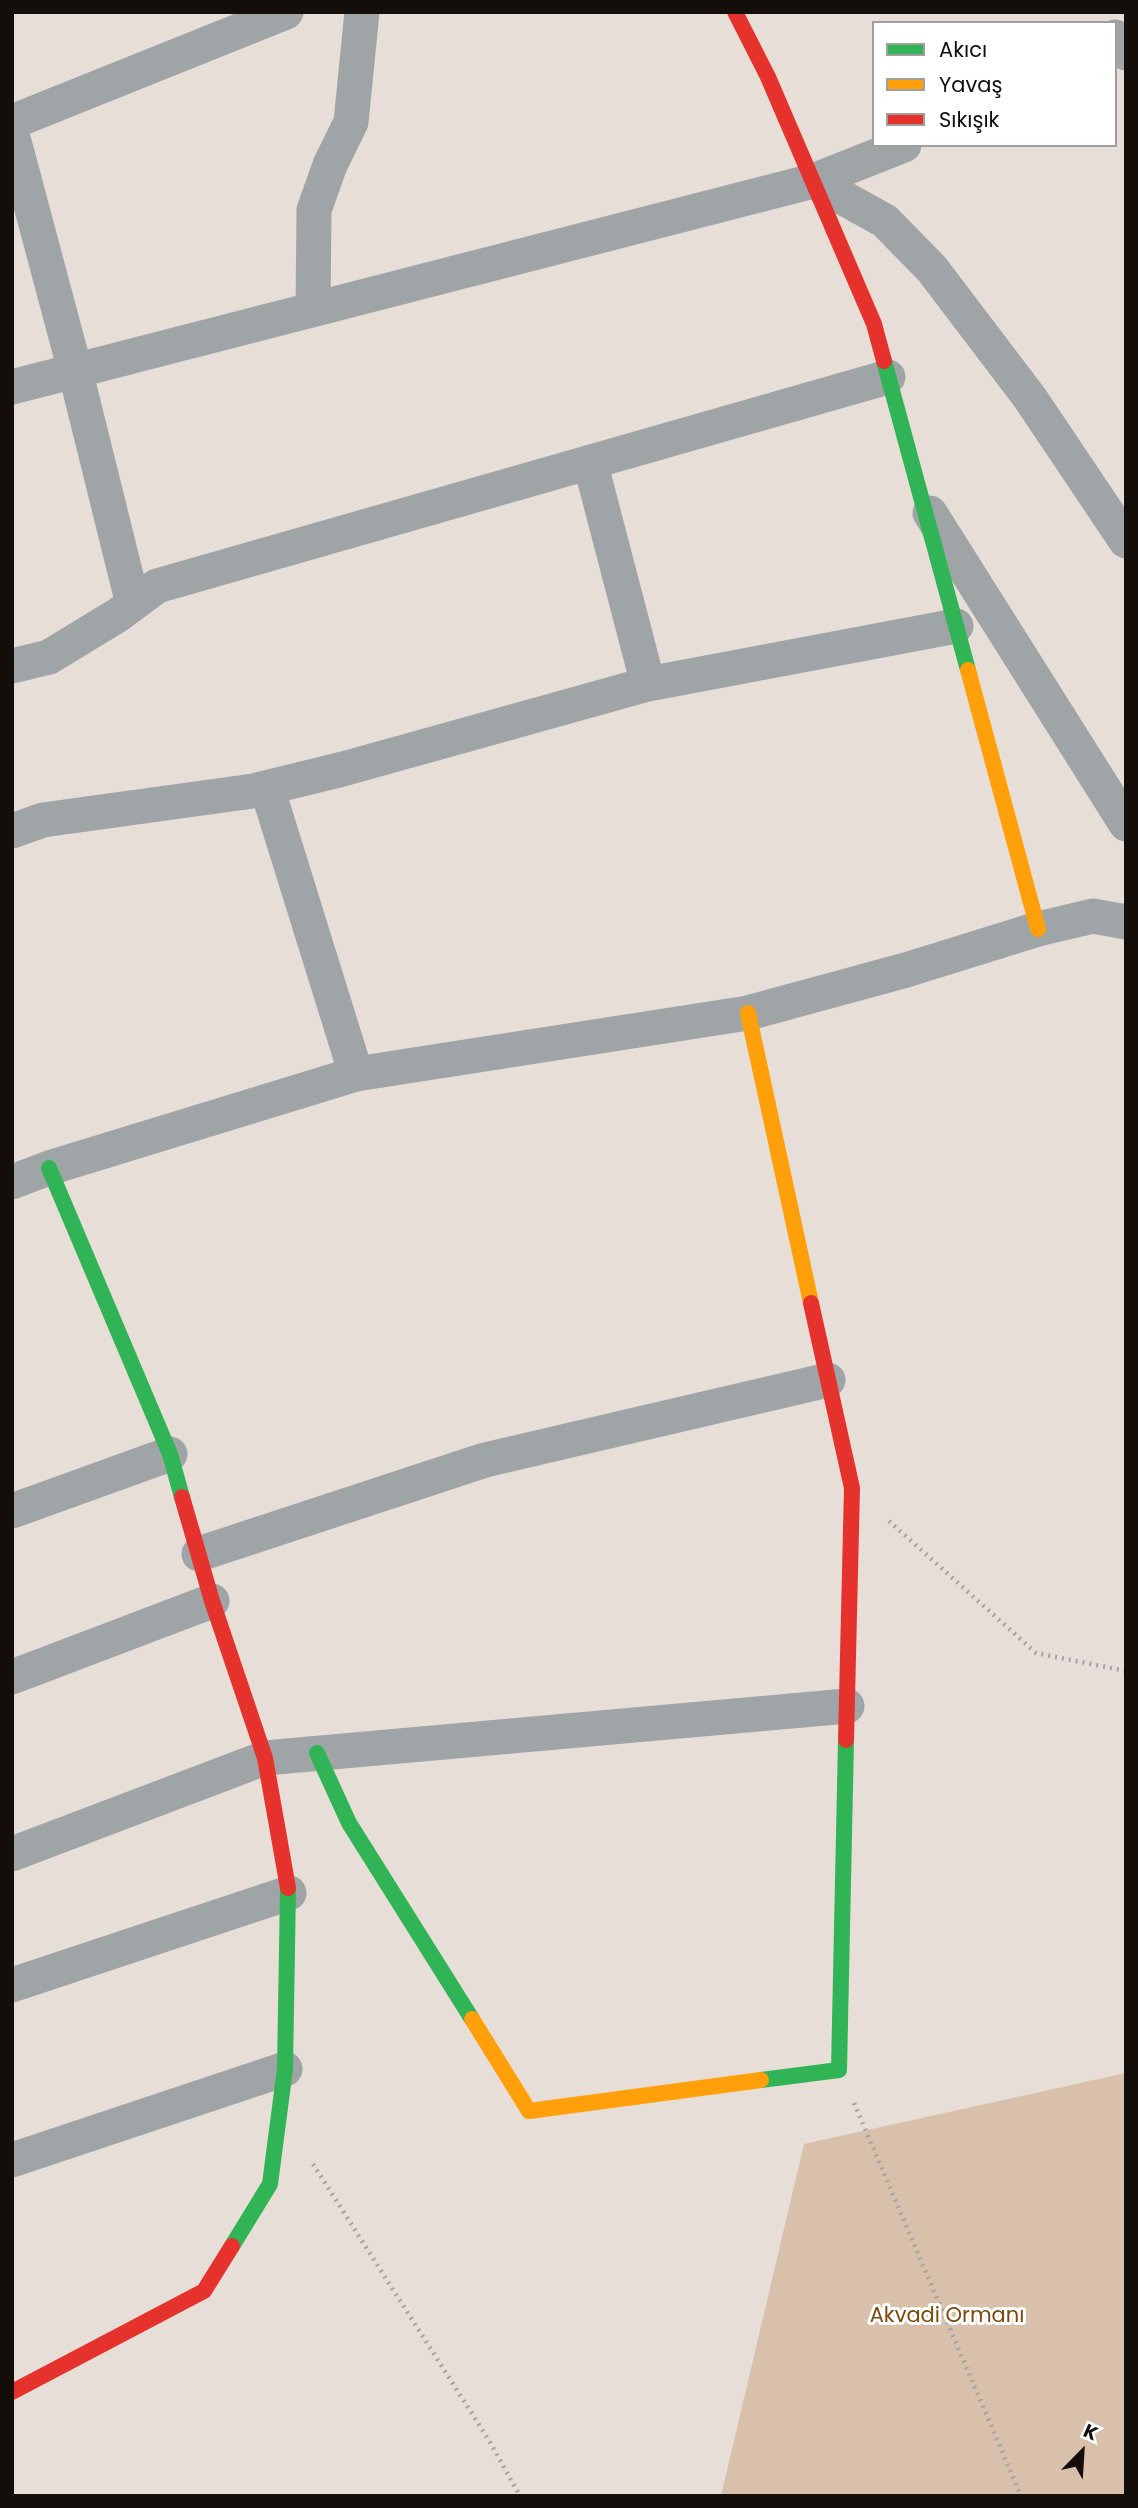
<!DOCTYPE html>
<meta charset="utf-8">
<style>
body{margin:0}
#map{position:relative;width:1138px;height:2508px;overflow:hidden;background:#e6ded7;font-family:Poppins,sans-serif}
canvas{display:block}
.frame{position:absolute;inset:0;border:14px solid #130e0a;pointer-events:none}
.legend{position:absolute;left:872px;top:21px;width:245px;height:126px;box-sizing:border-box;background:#fff;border:2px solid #a19f9d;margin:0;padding:9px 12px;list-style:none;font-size:21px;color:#130e0a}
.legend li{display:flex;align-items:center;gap:14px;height:35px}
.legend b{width:35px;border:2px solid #a19f9d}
.north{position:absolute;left:1047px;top:2417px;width:70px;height:70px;-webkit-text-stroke:5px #fff;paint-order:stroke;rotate:24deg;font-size:19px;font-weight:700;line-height:28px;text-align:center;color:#130e0a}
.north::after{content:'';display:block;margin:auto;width:24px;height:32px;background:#130e0a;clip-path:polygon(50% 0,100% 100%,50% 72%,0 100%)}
</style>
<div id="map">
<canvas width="1138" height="2508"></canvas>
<div class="frame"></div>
<ul class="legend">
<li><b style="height:9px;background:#30b455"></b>Akıcı</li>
<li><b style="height:9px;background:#ff9f0a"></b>Yavaş</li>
<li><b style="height:9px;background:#e5322d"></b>Sıkışık</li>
</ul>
<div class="north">K</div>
</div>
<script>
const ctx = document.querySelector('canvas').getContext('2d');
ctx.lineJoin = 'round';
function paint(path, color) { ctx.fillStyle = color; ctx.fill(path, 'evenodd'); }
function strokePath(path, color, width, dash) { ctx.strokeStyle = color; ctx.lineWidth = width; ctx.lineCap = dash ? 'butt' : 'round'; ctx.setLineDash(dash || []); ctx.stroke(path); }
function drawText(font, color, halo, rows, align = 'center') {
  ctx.font = font + ' Poppins,sans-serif'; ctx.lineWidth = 6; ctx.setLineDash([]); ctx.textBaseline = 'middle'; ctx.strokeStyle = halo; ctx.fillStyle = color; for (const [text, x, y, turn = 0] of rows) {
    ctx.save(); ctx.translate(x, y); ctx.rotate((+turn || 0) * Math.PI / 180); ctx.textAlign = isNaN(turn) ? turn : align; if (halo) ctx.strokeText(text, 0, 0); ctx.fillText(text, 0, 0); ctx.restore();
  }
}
const green = new Path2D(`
 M1126,2073v423h-405l83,-352z`);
const path = new Path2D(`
 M889,1521l147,132 90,18
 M854,2103l167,393
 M313,2164l177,278 30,54`);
const street = new Path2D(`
 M1115,37l11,16
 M12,122l274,-110
 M12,134l63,236 58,234
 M813,181l72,40 47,48 98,129 96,143
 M313,309l1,-99 16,-45 21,-43 11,-110
 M12,387l801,-206 91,-36
 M590,462l58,222
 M930,513l196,311
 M12,666l37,-9 69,-42 39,-29 731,-209
 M267,788l89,286
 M12,831l31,-11 210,-29 90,-22 305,-85 308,-58
 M12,1182l37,-14 307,-94 392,-61 158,-43 132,-41 55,-13 33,6
 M12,1511l158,-57
 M199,1554l286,-94 343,-80
 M12,1677l200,-76
 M12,1854l253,-96 582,-52
 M12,1985l277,-92
 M12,2160l273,-91`);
const fast = new Path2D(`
 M884,361l84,309
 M49,1168l121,286 12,43
 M317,1753l32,70 123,196
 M761,2080l78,-10 7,-330
 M232,2246l38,-62 15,-115 3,-181`);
const slow = new Path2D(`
 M968,670l70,259
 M748,1013l63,290
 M472,2019l57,92 232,-31`);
const jam = new Path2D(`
 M735,12l33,65 106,247 10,37
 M811,1303l41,185 -6,252
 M182,1497l30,104 53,157 23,130
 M12,2392l192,-101 28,-45`);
const parkNames = [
 ["Akvadi Ormanı",947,2317]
];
paint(green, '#d8c0ab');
strokePath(path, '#a4a4a5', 4.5, [2, 5]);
strokePath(street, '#9fa4a7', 35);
strokePath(fast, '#30b455', 16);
strokePath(slow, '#ff9f0a', 16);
strokePath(jam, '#e5322d', 16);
drawText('21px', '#7e4808', '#fff', parkNames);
</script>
